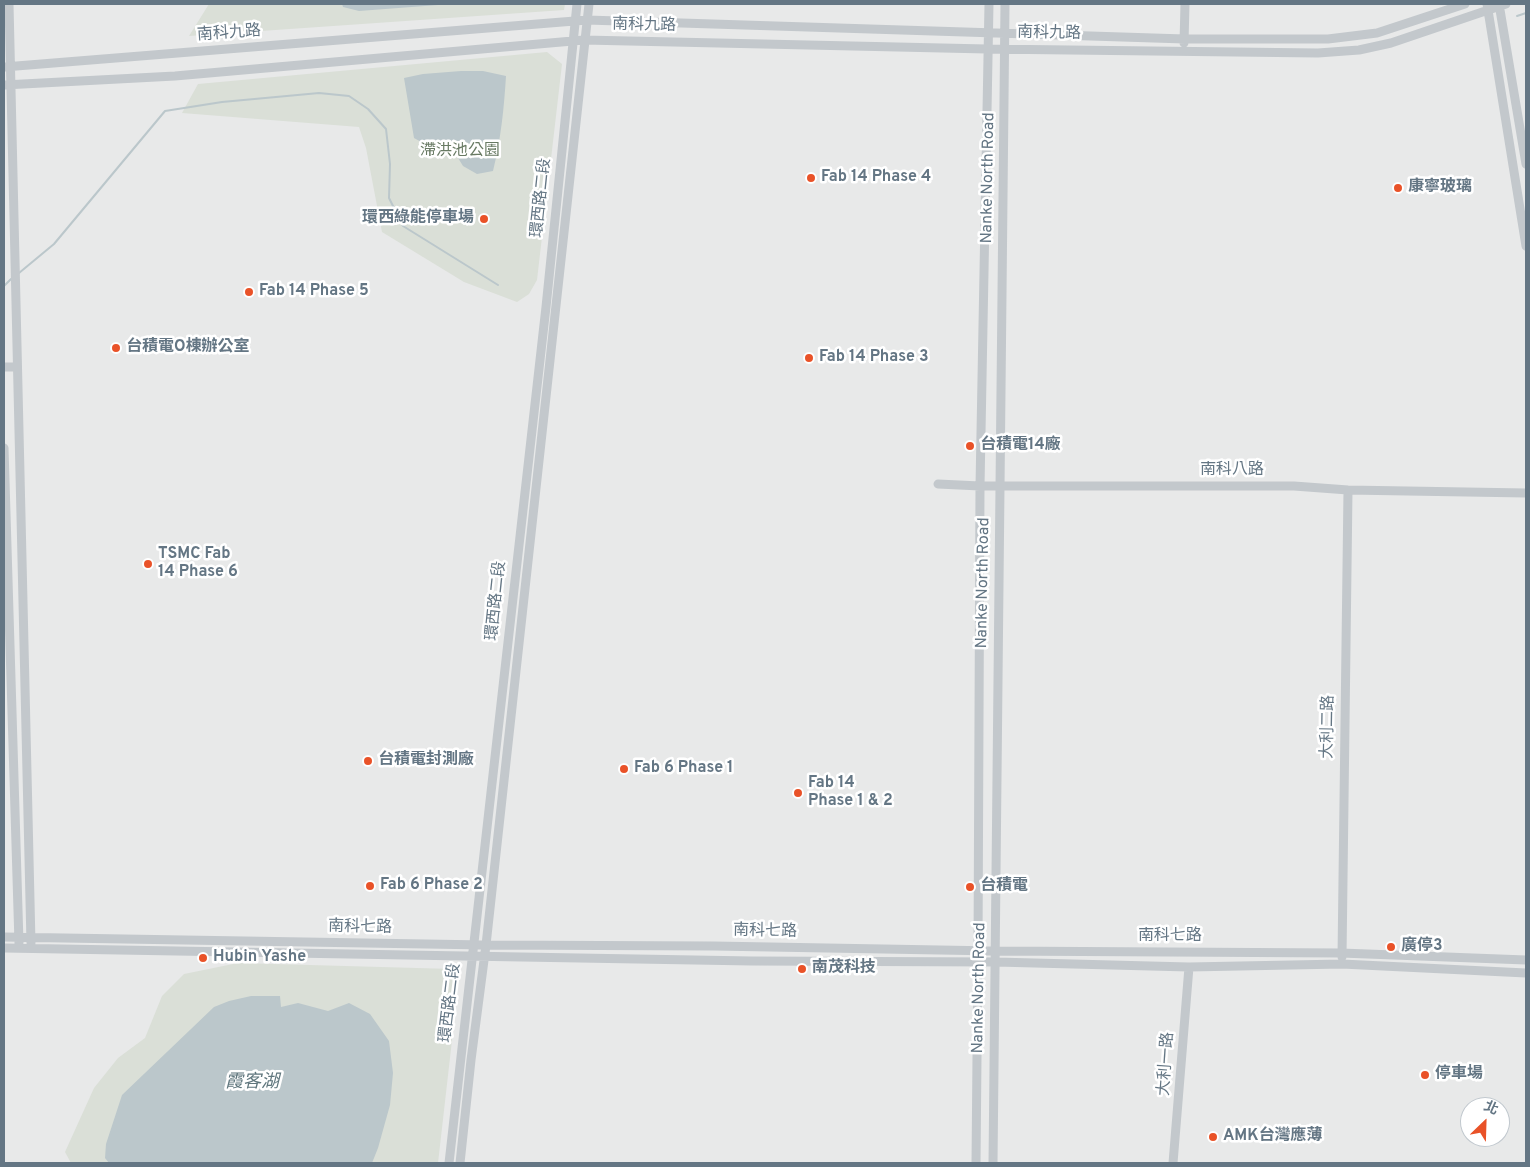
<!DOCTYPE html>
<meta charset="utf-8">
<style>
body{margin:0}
#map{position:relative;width:1530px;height:1167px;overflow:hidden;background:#fafaf8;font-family:Overpass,"Noto Sans TC",sans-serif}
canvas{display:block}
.frame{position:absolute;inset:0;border:5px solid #647684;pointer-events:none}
.north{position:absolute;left:1460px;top:1097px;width:50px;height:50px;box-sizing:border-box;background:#fff;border:1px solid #c1c8ce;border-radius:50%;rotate:24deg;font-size:14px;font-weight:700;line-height:20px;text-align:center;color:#647684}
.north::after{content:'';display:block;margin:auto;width:18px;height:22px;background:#e95228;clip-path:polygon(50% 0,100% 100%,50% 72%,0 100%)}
</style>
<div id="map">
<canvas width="1530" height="1167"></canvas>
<div class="frame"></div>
<div class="north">北</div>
</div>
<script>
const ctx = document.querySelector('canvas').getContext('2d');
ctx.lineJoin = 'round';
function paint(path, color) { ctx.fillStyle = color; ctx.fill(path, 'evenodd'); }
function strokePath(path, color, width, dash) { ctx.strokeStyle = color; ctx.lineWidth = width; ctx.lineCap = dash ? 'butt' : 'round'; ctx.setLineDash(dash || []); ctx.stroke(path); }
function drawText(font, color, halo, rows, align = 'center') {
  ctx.font = font + ' Overpass,"Noto Sans TC",sans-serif'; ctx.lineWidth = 5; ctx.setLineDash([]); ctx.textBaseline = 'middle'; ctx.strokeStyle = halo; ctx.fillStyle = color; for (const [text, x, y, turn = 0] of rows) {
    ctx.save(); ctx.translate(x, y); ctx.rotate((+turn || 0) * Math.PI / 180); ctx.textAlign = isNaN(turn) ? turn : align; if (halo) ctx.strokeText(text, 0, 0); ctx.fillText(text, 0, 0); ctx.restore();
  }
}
const built = new Path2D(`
 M4,4h1522v1159h-1522zM1470,1107h30v30h-30z`);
const green = new Path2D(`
 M209,4h356l-1,6 -375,26z
 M547,52l15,12 -25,216 -8,14 -12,8 -53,-20 -82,-50 -16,-84 -7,-21 -177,-14 16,-29z
 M238,963l215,6 6,10 -21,184h-367l-6,-11 29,-64 24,-30 27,-20 17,-42 22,-22z`);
const water = new Path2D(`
 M342,4h109l-92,7 -16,-4z
 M461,71h22l23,5c-2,32 -5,63 -13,95l-16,3 -14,-8 -8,-13 -30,-9 -11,-6 -10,-60 19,-4z
 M251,996h29l1,11 17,-4 30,8 21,-8 21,11 19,27 4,32 -3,32 -12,43 -6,15h-263l-4,-5 1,-14 16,-49 92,-88 15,-6z`);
const stream = new Path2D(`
 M1517,16l9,-3
 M19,273l35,-29 111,-133 57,-9 54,-5 43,-4 30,3 19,13 18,20 4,35 -1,34 14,28 95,59
 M4,286l7,-7`);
const minor = new Path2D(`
 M9,4l22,939
 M1487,4l39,242
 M1499,4l27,160
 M1184,43l1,-39
 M4,67l583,-47 598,19h143l49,-6 88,-29
 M4,85l171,-9 409,-36 403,9 331,4 41,-3 32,-7 115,-39
 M4,367h13
 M4,448l15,495
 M938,484l42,2h314l54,4 178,3
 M4,937l482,8 228,1 282,5 345,2 185,7
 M4,948l748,13 244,1 193,5 153,-3 184,9
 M1342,957l6,-467
 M449,1163l97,-856 31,-303
 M460,1163l11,-103 15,-115 103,-941
 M976,1163l2,-213 2,-464 9,-482
 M993,1163l12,-1159
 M1173,1163l16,-196`);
const markers = [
 [811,178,5,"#e95228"],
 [1398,188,5,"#e95228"],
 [484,219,5,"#e95228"],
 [249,292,5,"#e95228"],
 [116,348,5,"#e95228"],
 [809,358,5,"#e95228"],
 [970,446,5,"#e95228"],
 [148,564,5,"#e95228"],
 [368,761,5,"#e95228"],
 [624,769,5,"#e95228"],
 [798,793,5,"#e95228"],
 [370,886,5,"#e95228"],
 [970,887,5,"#e95228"],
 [1391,947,5,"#e95228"],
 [203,958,5,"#e95228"],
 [802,969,5,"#e95228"],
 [1425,1075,5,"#e95228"],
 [1213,1137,5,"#e95228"]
];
const streetNames = [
 ["南科九路",644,26,1],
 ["南科九路",229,34,-4],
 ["南科九路",1049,34,1],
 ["Nanke North Road",989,178,-89],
 ["環西路二段",542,198,-84],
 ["南科八路",1232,471],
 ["Nanke North Road",984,583,-89],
 ["環西路二段",497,601,-84],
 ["大利二路",1329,727,-89],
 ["南科七路",360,928,1],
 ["南科七路",765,932,1],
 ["南科七路",1170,937],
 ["Nanke North Road",980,988,-89],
 ["環西路二段",451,1003,-83],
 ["大利一路",1167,1064,-86]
];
const parkNames = [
 ["滯洪池公園",460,152]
];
const poiNames = [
 ["Fab 14 Phase 4",821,178],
 ["康寧玻璃",1408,188],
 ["環西綠能停車場",474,219,"right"],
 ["Fab 14 Phase 5",259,292],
 ["台積電O棟辦公室",126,348],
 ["Fab 14 Phase 3",819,358],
 ["台積電14廠",980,446],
 ["TSMC Fab",158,555],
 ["14 Phase 6",158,573],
 ["台積電封測廠",378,761],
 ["Fab 6 Phase 1",634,769],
 ["Fab 14",808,784],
 ["Phase 1 & 2",808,802],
 ["Fab 6 Phase 2",380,886],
 ["台積電",980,887],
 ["廣停3",1401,947],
 ["Hubin Yashe",213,958],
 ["南茂科技",812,969],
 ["停車場",1435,1075],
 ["AMK台灣應薄",1223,1137]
];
const waterNames = [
 ["霞客湖",252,1083]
];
paint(built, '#e8e9e9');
paint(green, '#dadfd7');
paint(water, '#bbc7cb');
strokePath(stream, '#bbc7cb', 2);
strokePath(minor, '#c3c8cc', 9);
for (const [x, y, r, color] of markers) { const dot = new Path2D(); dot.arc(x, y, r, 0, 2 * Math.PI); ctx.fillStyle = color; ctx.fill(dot); strokePath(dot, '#fff', 2); }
drawText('16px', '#647684', '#fff', streetNames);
drawText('16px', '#687a63', '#fff', parkNames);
drawText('bold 16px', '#647684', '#fff', poiNames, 'left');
drawText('italic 18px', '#5f767d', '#fff', waterNames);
</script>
